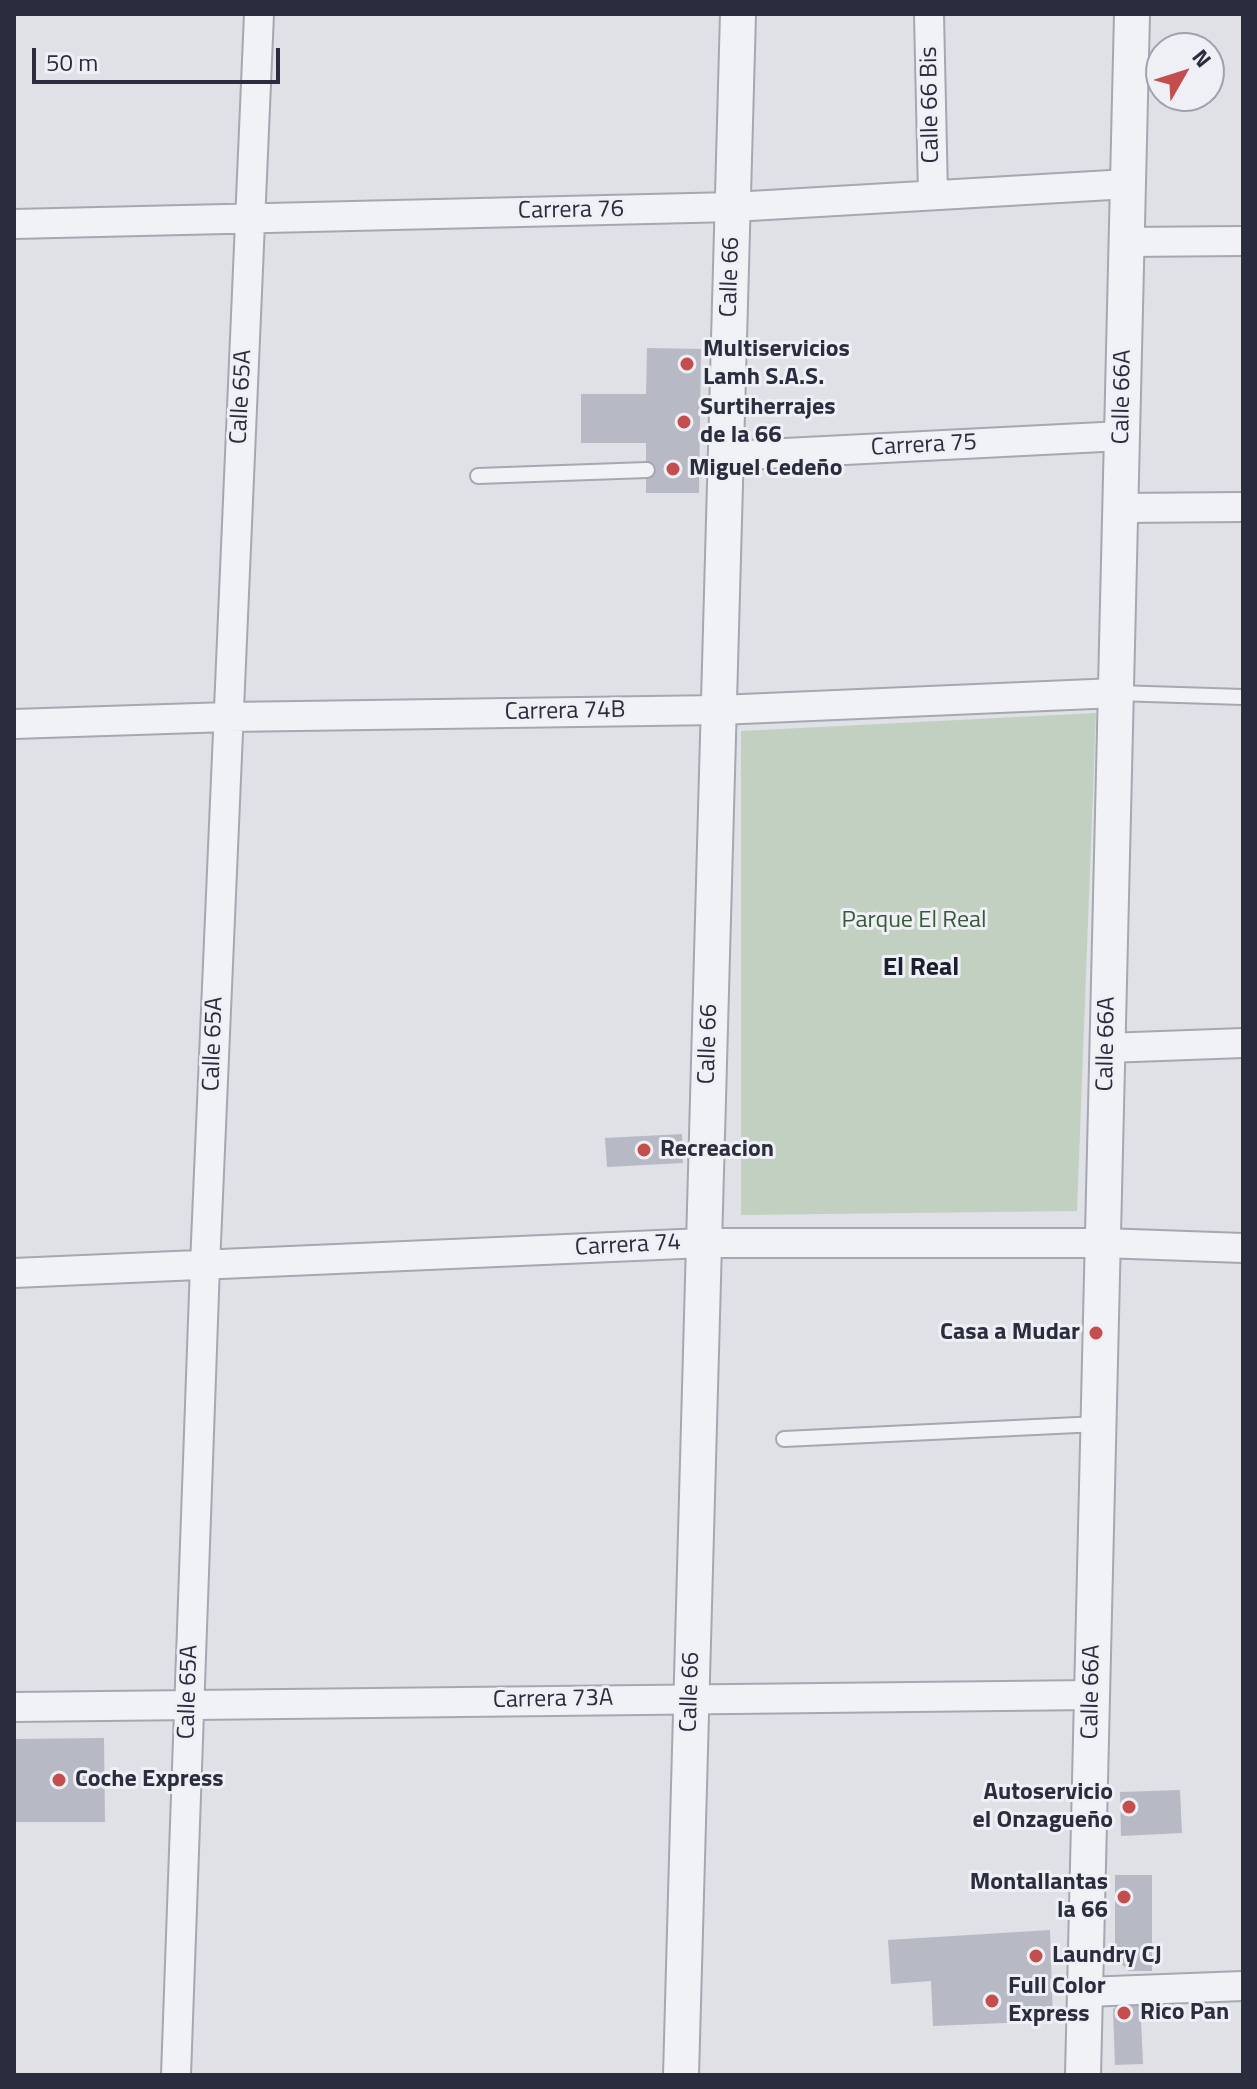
<!DOCTYPE html>
<meta charset="utf-8">
<style>
body{margin:0}
#map{position:relative;width:1257px;height:2089px;overflow:hidden;background:#dfe1e7;font-family:"Titillium Web",sans-serif}
canvas{display:block}
.frame{position:absolute;inset:0;border:16px solid #292d3d;pointer-events:none}
.north{position:absolute;left:1145px;top:32px;width:80px;height:80px;box-sizing:border-box;background:#eef0f5;border:2px solid #9fa2ab;border-radius:50%;rotate:51deg;font-size:22px;font-weight:700;line-height:32px;text-align:center;color:#292d3d}
.north::after{content:'';display:block;margin:auto;width:28px;height:36px;background:#c44e4d;clip-path:polygon(50% 0,100% 100%,50% 72%,0 100%)}
.scale{position:absolute;left:32px;top:48px;width:248px;height:36px;box-sizing:border-box;border:4px solid #292d3d;border-top:0;padding-left:10px;font-size:24px;line-height:28px;white-space:nowrap;color:#292d3d;-webkit-text-stroke:6px #eef0f5;paint-order:stroke}
</style>
<div id="map">
<canvas width="1257" height="2089"></canvas>
<div class="frame"></div>
<div class="north">N</div>
<div class="scale">50 m</div>
</div>
<script>
const ctx = document.querySelector('canvas').getContext('2d');
ctx.lineJoin = 'round';
function paint(path, color) { ctx.fillStyle = color; ctx.fill(path, 'evenodd'); }
function strokePath(path, color, width, dash) { ctx.strokeStyle = color; ctx.lineWidth = width; ctx.lineCap = dash ? 'butt' : 'round'; ctx.setLineDash(dash || []); ctx.stroke(path); }
function drawText(font, color, halo, rows, align = 'center') {
  ctx.font = font + ' "Titillium Web",sans-serif'; ctx.lineWidth = 6; ctx.setLineDash([]); ctx.textBaseline = 'middle'; ctx.strokeStyle = halo; ctx.fillStyle = color; for (const [text, x, y, turn = 0] of rows) {
    ctx.save(); ctx.translate(x, y); ctx.rotate((+turn || 0) * Math.PI / 180); ctx.textAlign = isNaN(turn) ? turn : align; if (halo) ctx.strokeText(text, 0, 0); ctx.fillText(text, 0, 0); ctx.restore();
  }
}
const green = new Path2D(`
 M1096,713l-19,498 -336,4v-484z`);
const building = new Path2D(`
 M647,348l54,1 -2,144h-53v-50h-65v-49h65z
 M682,1134l1,29 -76,4 -2,-29z
 M104,1738l1,84h-91v-83z
 M1180,1790l2,43 -61,3 -1,-44z
 M1115,1875h37v96h-23l-14,-13z
 M1050,1930l3,91 -120,5 -2,-45 -40,3 -3,-44z
 M1140,1998l3,66 -28,1 -2,-56 13,-10z`);
const service = new Path2D(`
 M699,468l27,-1
 M478,476l169,-6
 M1116,693l127,4
 M784,1439l314,-15`);
const minor = new Path2D(`
 M929,14l4,181
 M14,224l719,-17 395,-23
 M1126,242l117,-1
 M726,456l396,-20
 M1120,508l123,-1
 M14,724l214,-7 491,-7 397,-17
 M1107,1048l136,-5
 M14,1273l690,-30h399l140,5
 M14,1707l1078,-12
 M1085,1992l158,-6
 M176,2075l29,-810 54,-1251`);
const tertiary = new Path2D(`
 M681,2075l57,-2061
 M1083,2075l49,-2061`);
const markers = [
 [687,364,8,"#c44e4d"],
 [684,422,8,"#c44e4d"],
 [673,469,8,"#c44e4d"],
 [644,1150,8,"#c44e4d"],
 [1096,1333,8,"#c44e4d"],
 [59,1780,8,"#c44e4d"],
 [1129,1807,8,"#c44e4d"],
 [1124,1897,8,"#c44e4d"],
 [1036,1956,8,"#c44e4d"],
 [992,2001,8,"#c44e4d"],
 [1124,2013,8,"#c44e4d"]
];
const streetNames = [
 ["Calle 66 Bis",931,105,-91],
 ["Carrera 76",571,211,-1],
 ["Calle 66",731,277,-88],
 ["Calle 65A",242,397,-87],
 ["Calle 66A",1123,397,-89],
 ["Carrera 75",924,446,-3],
 ["Carrera 74B",565,712,-1],
 ["Calle 65A",214,1044,-88],
 ["Calle 66",709,1044,-88],
 ["Calle 66A",1107,1044,-89],
 ["Carrera 74",628,1246,-3],
 ["Calle 65A",189,1692,-88],
 ["Calle 66",691,1692,-88],
 ["Calle 66A",1092,1692,-89],
 ["Carrera 73A",553,1700,-1]
];
const poiNames = [
 ["Multiservicios",703,350],
 ["Lamh S.A.S.",703,378],
 ["Surtiherrajes",700,408],
 ["de la 66",700,436],
 ["Miguel Cedeño",689,469],
 ["Recreacion",660,1150],
 ["Casa a Mudar",1080,1333,"right"],
 ["Coche Express",75,1780],
 ["Autoservicio",1113,1793,"right"],
 ["el Onzagueño",1113,1821,"right"],
 ["Montallantas",1108,1883,"right"],
 ["la 66",1108,1911,"right"],
 ["Laundry CJ",1052,1956],
 ["Full Color",1008,1987],
 ["Express",1008,2015],
 ["Rico Pan",1140,2013]
];
const parkNames = [
 ["Parque El Real",914,921]
];
const neighbourhoodNames = [
 ["El Real",921,969]
];
paint(green, '#c2d0c1');
paint(building, '#b7bac4');
strokePath(service, '#a5a7b1', 18);
strokePath(minor, '#a5a7b1', 32);
strokePath(tertiary, '#a5a7b1', 38);
strokePath(service, '#f1f2f6', 14);
strokePath(minor, '#f1f2f6', 28);
strokePath(tertiary, '#f1f2f6', 34);
for (const [x, y, r, color] of markers) { const dot = new Path2D(); dot.arc(x, y, r, 0, 2 * Math.PI); ctx.fillStyle = color; ctx.fill(dot); strokePath(dot, '#eef0f5', 3); }
drawText('24px', '#292d3d', '#eef0f5', streetNames);
drawText('bold 24px', '#292d3d', '#eef0f5', poiNames, 'left');
drawText('24px', '#395838', '#eef0f5', parkNames);
drawText('bold 26px', '#1b1f2e', '#eef0f5', neighbourhoodNames);
</script>
